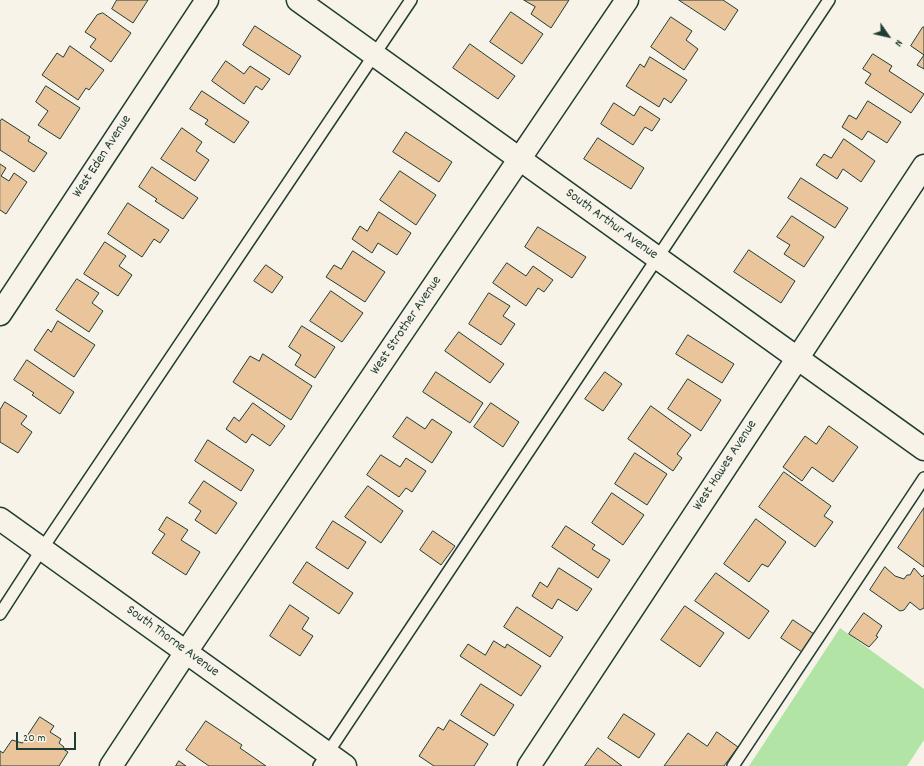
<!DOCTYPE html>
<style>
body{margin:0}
#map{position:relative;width:924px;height:766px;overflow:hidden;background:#f7f3e8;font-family:Dekko,sans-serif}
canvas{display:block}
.north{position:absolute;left:868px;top:16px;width:40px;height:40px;-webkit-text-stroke:3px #f7f3e8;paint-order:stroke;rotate:124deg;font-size:11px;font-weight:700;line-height:16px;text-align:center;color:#1f3d34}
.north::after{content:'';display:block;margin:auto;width:14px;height:18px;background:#1f3d34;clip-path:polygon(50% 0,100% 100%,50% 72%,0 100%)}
.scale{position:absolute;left:16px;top:732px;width:60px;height:18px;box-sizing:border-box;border:2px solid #1f3d34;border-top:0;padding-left:5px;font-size:12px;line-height:14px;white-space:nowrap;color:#1f3d34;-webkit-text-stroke:3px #f7f3e8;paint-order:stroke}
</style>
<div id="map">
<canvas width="924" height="766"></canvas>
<div class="north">N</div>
<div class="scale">20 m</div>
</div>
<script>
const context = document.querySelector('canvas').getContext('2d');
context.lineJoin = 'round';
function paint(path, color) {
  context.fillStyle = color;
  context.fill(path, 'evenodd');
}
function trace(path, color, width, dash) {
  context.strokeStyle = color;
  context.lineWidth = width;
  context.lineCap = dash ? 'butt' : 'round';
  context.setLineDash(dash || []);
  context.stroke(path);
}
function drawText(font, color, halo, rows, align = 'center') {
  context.font = font + ' Dekko,sans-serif';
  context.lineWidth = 3.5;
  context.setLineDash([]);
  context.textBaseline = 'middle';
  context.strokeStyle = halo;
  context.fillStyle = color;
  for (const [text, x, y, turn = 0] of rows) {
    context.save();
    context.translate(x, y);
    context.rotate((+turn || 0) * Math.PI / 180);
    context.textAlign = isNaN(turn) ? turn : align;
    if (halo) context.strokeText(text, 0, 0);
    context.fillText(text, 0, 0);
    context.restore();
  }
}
const green = new Path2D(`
 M 840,628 L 924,689 L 924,740 L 907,766 L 749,766 Z`);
const building = new Path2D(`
 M 117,0 L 148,0 L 133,23 L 112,9 Z
 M 524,0 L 569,0 L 551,28 L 531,14 L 535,7 Z
 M 679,0 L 723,0 L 738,10 L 725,30 Z
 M 511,12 L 543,34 L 522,64 L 490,42 Z
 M 103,13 L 131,33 L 111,62 L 90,47 L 96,39 L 85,32 L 97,15 Z
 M 671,17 L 692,31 L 686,40 L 698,49 L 684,70 L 651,47 Z
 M 255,26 L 301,56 L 289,75 L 243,45 Z
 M 923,27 L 924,27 L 924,69 L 917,65 L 924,55 L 911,46 Z
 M 470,44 L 515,76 L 498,99 L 453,68 Z
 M 70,46 L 104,70 L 89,90 L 86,88 L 78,100 L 42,75 L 57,53 L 63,57 Z
 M 873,54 L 892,66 L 889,71 L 924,94 L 911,113 L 865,83 L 871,74 L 863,69 Z
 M 650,57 L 687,80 L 671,103 L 664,98 L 659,107 L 626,86 L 640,64 L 644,67 Z
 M 226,61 L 244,74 L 250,66 L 270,79 L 262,90 L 256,86 L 244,104 L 212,81 Z
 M 46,86 L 80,108 L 60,139 L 38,125 L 48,111 L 36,102 Z
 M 202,91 L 249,122 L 234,143 L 205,124 L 208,120 L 190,109 Z
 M 868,101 L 901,122 L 887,143 L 868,131 L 862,140 L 842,127 L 849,115 L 856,119 Z
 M 614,103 L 634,116 L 640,106 L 660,119 L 652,131 L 645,127 L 633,145 L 601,124 Z
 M 2,119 L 30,137 L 28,141 L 47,153 L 34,172 L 0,150 L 0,122 Z
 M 182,128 L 202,142 L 196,151 L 209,160 L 195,181 L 161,159 Z
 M 406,132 L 452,162 L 439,182 L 393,152 Z
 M 598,138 L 644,168 L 631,189 L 584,159 Z
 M 844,139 L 875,161 L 861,182 L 843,169 L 837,179 L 816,165 L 824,154 L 831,158 Z
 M 0,164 L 6,168 L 1,176 L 9,181 L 14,173 L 27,182 L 6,214 L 0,210 Z
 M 152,167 L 198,198 L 183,219 L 155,201 L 157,199 L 139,187 Z
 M 400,171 L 436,195 L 416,225 L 380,200 Z
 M 801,178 L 848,208 L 835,228 L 788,198 Z
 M 128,203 L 169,230 L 160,243 L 154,239 L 142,257 L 108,234 Z
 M 379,212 L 411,233 L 397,255 L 378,243 L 372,253 L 352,239 L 360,226 L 367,231 Z
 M 792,216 L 824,237 L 804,267 L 784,254 L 790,245 L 777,237 Z
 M 538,227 L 586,257 L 572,278 L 525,247 Z
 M 105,242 L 126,256 L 119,266 L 132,275 L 118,296 L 84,274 Z
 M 749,250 L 795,281 L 781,303 L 734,272 Z
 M 353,251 L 385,272 L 365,302 L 326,277 L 334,265 L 341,269 Z
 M 507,263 L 526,276 L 533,266 L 553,280 L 544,292 L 538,288 L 526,306 L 493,283 Z
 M 266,265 L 283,277 L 272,293 L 254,281 Z
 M 77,279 L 99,293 L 92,303 L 103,311 L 89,332 L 56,310 Z
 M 331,291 L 363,313 L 342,342 L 310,321 Z
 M 489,293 L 510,306 L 503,316 L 515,324 L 501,345 L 469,324 Z
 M 58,321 L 95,345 L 74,377 L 34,350 L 48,329 L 51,332 Z
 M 302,326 L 335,347 L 315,378 L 295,365 L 301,355 L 289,347 Z
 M 459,332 L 504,364 L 490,383 L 445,351 Z
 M 688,335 L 734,364 L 722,383 L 676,354 Z
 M 263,354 L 312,386 L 291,420 L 233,382 L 250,356 L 259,361 Z
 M 27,360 L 74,392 L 60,414 L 32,395 L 34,393 L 14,380 Z
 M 436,372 L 483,403 L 470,423 L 423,392 Z
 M 605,372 L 622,384 L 603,411 L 585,399 Z
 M 688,379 L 721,400 L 701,431 L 668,409 Z
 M 5,402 L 27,416 L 21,424 L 32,432 L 18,453 L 0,442 L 0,410 Z
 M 253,403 L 285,426 L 270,446 L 252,434 L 246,443 L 226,429 L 234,417 L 239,421 Z
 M 491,403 L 519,422 L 503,447 L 474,427 Z
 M 651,406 L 691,435 L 677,454 L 682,458 L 673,471 L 628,439 Z
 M 407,417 L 425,429 L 432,419 L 452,432 L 432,463 L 393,437 Z
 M 829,426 L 858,447 L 833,482 L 812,467 L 802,481 L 783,467 L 805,436 L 816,444 Z
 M 208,440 L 254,470 L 241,491 L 195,461 Z
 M 635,453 L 667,474 L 647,505 L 615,484 Z
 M 381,455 L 400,467 L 406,458 L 426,471 L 412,492 L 406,488 L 399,497 L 367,475 Z
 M 784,472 L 831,506 L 824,516 L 833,522 L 815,547 L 759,507 Z
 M 204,481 L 237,503 L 216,534 L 195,520 L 201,511 L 189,503 Z
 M 368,486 L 403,511 L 381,543 L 345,517 Z
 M 612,493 L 644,515 L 623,545 L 592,523 Z
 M 924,508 L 924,567 L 898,548 Z
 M 167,517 L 188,530 L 181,540 L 200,552 L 186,575 L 152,553 L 165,534 L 159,530 Z
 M 756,519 L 786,542 L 768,567 L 762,564 L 749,582 L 724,564 Z
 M 333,521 L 366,542 L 348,569 L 316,548 Z
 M 566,526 L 595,545 L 592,549 L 610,560 L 598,578 L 552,547 Z
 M 433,531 L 455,546 L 441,565 L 420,550 Z
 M 307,562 L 353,593 L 339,614 L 293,583 Z
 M 885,567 L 895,576 L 904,579 L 907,575 L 910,575 L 914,568 L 922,577 L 924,575 L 924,608 L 920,610 L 910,602 L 904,610 L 900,611 L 870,590 Z
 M 559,568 L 592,589 L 577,611 L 558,599 L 552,609 L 532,596 L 540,582 L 547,587 Z
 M 716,573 L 769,611 L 749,639 L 695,601 Z
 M 290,605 L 309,618 L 302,629 L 313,636 L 300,656 L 270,636 Z
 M 685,606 L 724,633 L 700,667 L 661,640 Z
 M 517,607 L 563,637 L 550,657 L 504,627 Z
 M 864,613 L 882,626 L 876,636 L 878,637 L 869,647 L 849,634 Z
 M 793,620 L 814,634 L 802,652 L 781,638 Z
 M 494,641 L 505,648 L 507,644 L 541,666 L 521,696 L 460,656 L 468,644 L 485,655 Z
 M 481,684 L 514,705 L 494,736 L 461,715 Z
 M 624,714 L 655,734 L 639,758 L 608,738 Z
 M 40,717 L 54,726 L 50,732 L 61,739 L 59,743 L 64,747 L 63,749 L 68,752 L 59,766 L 0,766 L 0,751 L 3,753 L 12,740 L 22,743 Z
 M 450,720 L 488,744 L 474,766 L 434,766 L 419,756 L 438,727 L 443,730 Z
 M 206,721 L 242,745 L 240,748 L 266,766 L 209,766 L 186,750 Z
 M 717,732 L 738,747 L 724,766 L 664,766 L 688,733 L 707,746 Z
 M 598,748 L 622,766 L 585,766 Z
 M 179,761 L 186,766 L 176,766 Z`);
const lane = new Path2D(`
 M 0,614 L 42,549 L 411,0
 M 319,766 L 829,0
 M 733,766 L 924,478`);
const street = new Path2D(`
 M 298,0 L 924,449
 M 0,314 L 207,0
 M 111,766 L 186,652 L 627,0
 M 529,766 L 924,166`);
const secondary = new Path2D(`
 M 0,519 L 345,766`);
const streetNames = [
 ["West Eden Avenue",103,157,-57],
 ["South Arthur Avenue",611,225,36],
 ["West Strother Avenue",407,326,-56],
 ["West Hawes Avenue",726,466,-57],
 ["South Thorne Avenue",172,642,36]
];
paint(green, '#b1e4a5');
paint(building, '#eac59b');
trace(building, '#1f3d34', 1);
trace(lane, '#1f3d34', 14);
trace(street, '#1f3d34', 25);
trace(secondary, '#1f3d34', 25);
trace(lane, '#f7f3e8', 11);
trace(street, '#f7f3e8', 22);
trace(secondary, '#f7f3e8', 22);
drawText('14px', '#1f3d34', '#f7f3e8', streetNames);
</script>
